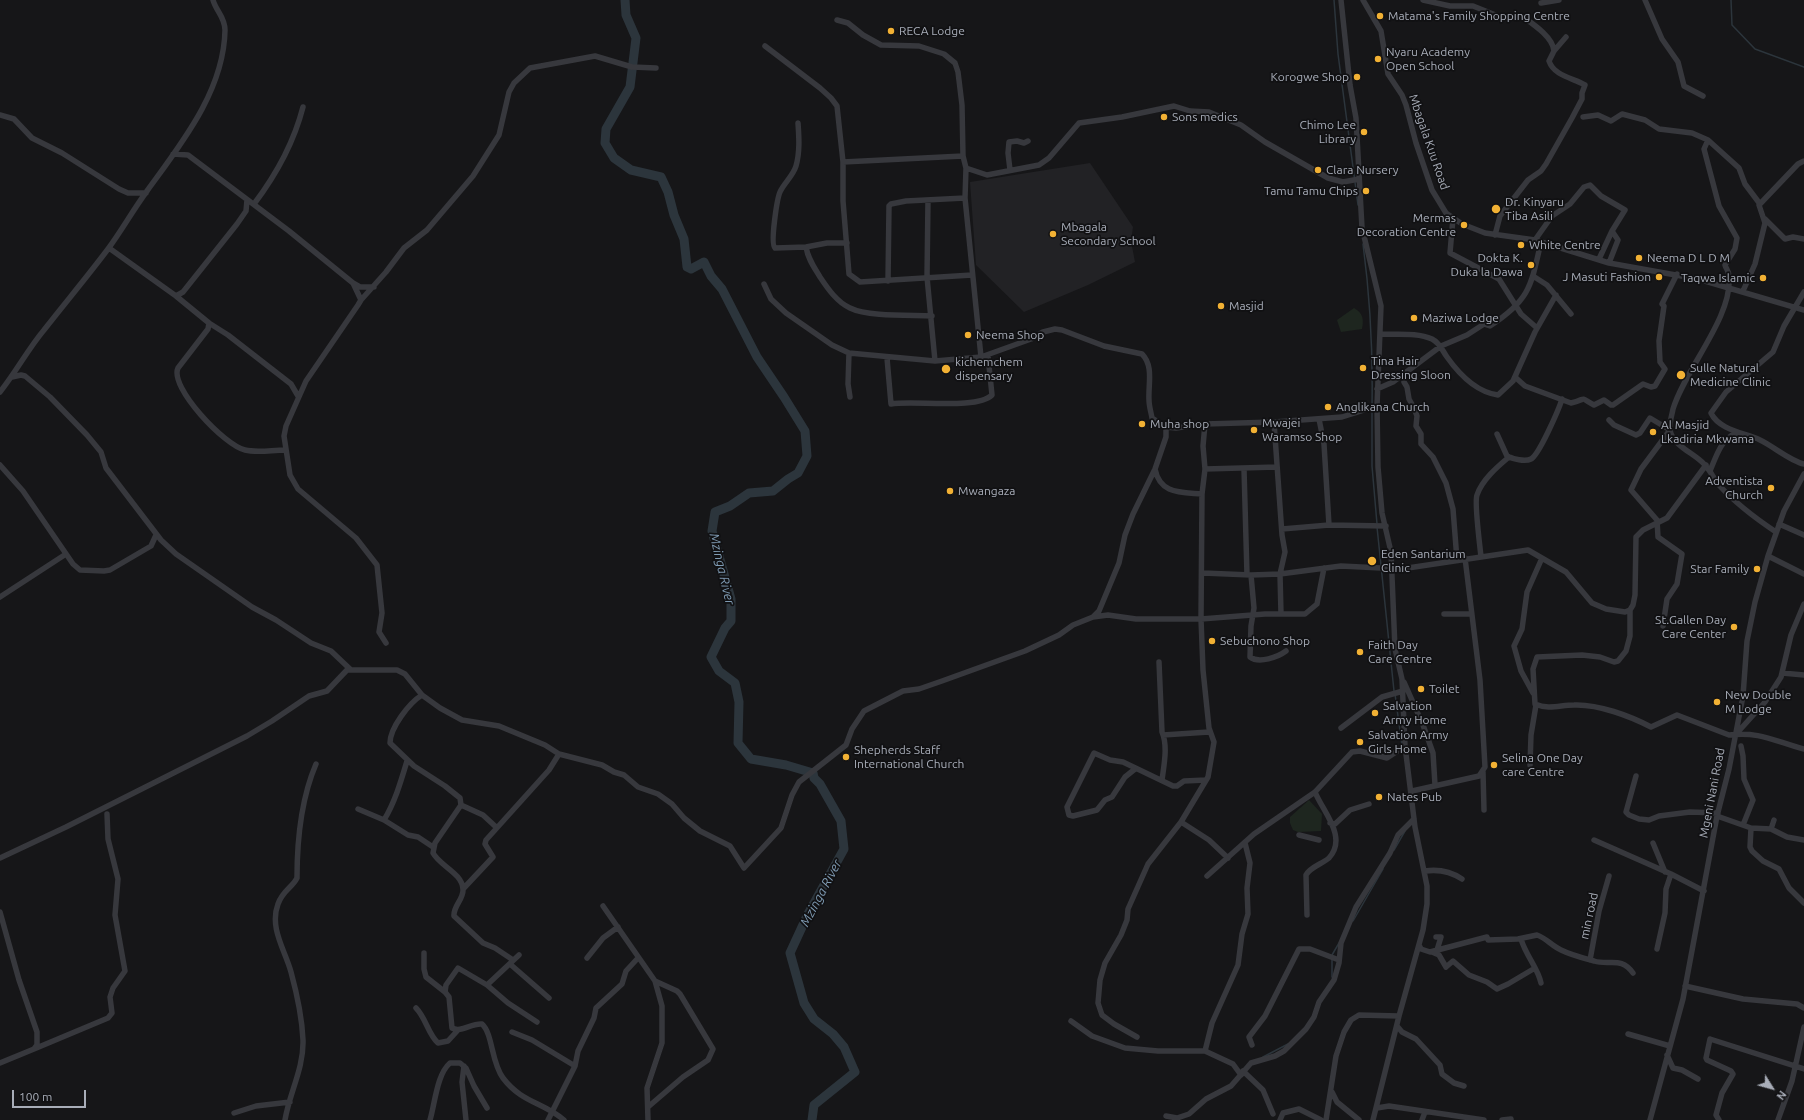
<!DOCTYPE html>
<style>
body{margin:0}
#map{position:relative;width:1804px;height:1120px;overflow:hidden;background:#161618;font-family:Ubuntu,sans-serif}
canvas{display:block}
.north{position:absolute;left:1752px;top:1068px;width:40px;height:40px;-webkit-text-stroke:3px #111113;paint-order:stroke;rotate:127deg;font-size:11px;font-weight:700;line-height:16px;text-align:center;color:#a8adb8}
.north::after{content:'';display:block;margin:auto;width:14px;height:18px;background:#a8adb8;clip-path:polygon(50% 0,100% 100%,50% 72%,0 100%)}
.scale{position:absolute;left:12px;top:1090px;width:74px;height:18px;box-sizing:border-box;border:2px solid #a8adb8;border-top:0;padding-left:5px;font-size:12px;line-height:14px;white-space:nowrap;color:#a8adb8;-webkit-text-stroke:3px #111113;paint-order:stroke}
</style>
<div id="map">
<canvas width="1804" height="1120"></canvas>
<div class="north">N</div>
<div class="scale">100 m</div>
</div>
<script>
const context = document.querySelector('canvas').getContext('2d');
context.lineJoin = 'round';
function paint(path, color) {
  context.fillStyle = color;
  context.fill(path, 'evenodd');
}
function trace(path, color, width, dash) {
  context.strokeStyle = color;
  context.lineWidth = width;
  context.lineCap = dash ? 'butt' : 'round';
  context.setLineDash(dash || []);
  context.stroke(path);
}
function drawText(font, color, halo, rows, align = 'center') {
  context.font = font + ' Ubuntu,sans-serif';
  context.lineWidth = 3.5;
  context.setLineDash([]);
  context.textBaseline = 'middle';
  context.strokeStyle = halo;
  context.fillStyle = color;
  for (const [text, x, y, turn = 0] of rows) {
    context.save();
    context.translate(x, y);
    context.rotate((+turn || 0) * Math.PI / 180);
    context.textAlign = isNaN(turn) ? turn : align;
    if (halo) context.strokeText(text, 0, 0);
    context.fillText(text, 0, 0);
    context.restore();
  }
}
const built = new Path2D(`
 M 1090,163 L 1133,227 L 1131,241 L 1135,262 L 1088,285 L 1024,312 L 976,265 L 970,182 Z`);
const green = new Path2D(`
 M 1354,308 C 1363,313 1364,319 1362,329 L 1341,332 L 1337,320 Z
 M 1309,800 L 1322,814 L 1321,831 L 1298,832 L 1293,830 L 1290,823 L 1290,817 Z`);
const stream = new Path2D(`
 M 1334,0 L 1338,54 L 1358,205
 M 1731,0 L 1732,25 L 1755,49 L 1804,67
 M 1363,244 C 1370,297 1373,352 1372,406
 M 1372,410 L 1372,466 L 1377,524
 M 1377,527 L 1394,691
 M 1395,694 L 1402,746
 M 1394,850 L 1405,831
 M 1353,921 L 1383,869
 M 1332,955 L 1339,943
 M 1332,959 L 1332,977
 M 1263,1057 L 1288,1044`);
const river = new Path2D(`
 M 625,0 L 626,15 L 636,38 L 630,87 L 606,129 L 605,143 L 614,158 L 631,170 L 661,177 L 668,192 L 674,215 L 684,239 L 687,267 L 691,269 L 704,262 L 711,276 L 722,289 L 757,357 L 784,397 L 805,431 L 807,456 L 798,473 L 788,479 L 773,491 L 749,493 L 730,506 L 715,512 L 712,531 L 731,599 L 731,621 L 725,628 L 711,657 L 719,671 L 735,683 L 739,702 L 738,743 L 751,759 L 786,765 L 813,773 L 814,778 L 820,784 L 841,821 L 844,849 L 808,914 L 790,953 L 804,1003 L 814,1019 L 833,1034 L 844,1047 L 855,1072 L 814,1105 L 812,1120`);
const minor = new Path2D(`
 M 1341,0 L 1350,85 L 1356,118 L 1362,228 L 1381,306 L 1377,406 L 1378,467 L 1382,513 L 1391,552 L 1395,649 L 1402,679 L 1405,746 L 1415,827 L 1427,886 L 1427,904 L 1423,930 L 1399,1016 L 1373,1120
 M 1363,0 L 1381,31 L 1388,74 L 1402,95 L 1406,105 L 1416,143 L 1432,190 L 1446,213 L 1462,224 L 1485,233 L 1535,240 L 1609,263 L 1698,279 L 1804,310
 M 1423,0 L 1450,6 L 1473,6 L 1503,18 L 1523,17 C 1533,24 1553,37 1554,51
 M 1645,0 L 1662,39 L 1678,62 L 1684,86 L 1703,96
 M 1541,3 L 1559,0
 M 837,20 L 848,23 L 863,35 L 881,45 L 919,46 L 944,54 L 955,63 L 958,72 L 962,105 L 963,156 L 966,168 L 965,198 L 981,357
 M 765,46 L 820,88 L 831,98 L 837,106 L 843,162 L 843,201 L 849,274 L 860,282 L 972,275
 M 0,115 L 14,119 L 32,138 L 62,153 L 119,189 L 128,193 L 146,193
 M 1583,117 L 1598,115 L 1611,121 L 1622,114 L 1645,120 L 1659,129 L 1692,133 L 1708,140 L 1739,168 L 1745,184 L 1760,204
 M 798,123 C 799,137 800,152 796,166 C 793,176 784,183 780,192 C 777,199 770,244 775,248 L 806,247 L 827,243 L 847,243
 M 1708,140 L 1704,149 L 1719,206 L 1737,238 L 1735,249 L 1725,265 C 1726,269 1729,271 1729,276 C 1733,317 1685,369 1673,409 C 1672,415 1669,423 1670,430 C 1673,446 1694,453 1704,464 C 1710,470 1713,477 1718,484 C 1735,503 1755,518 1776,532
 M 173,154 L 188,155 L 289,231 L 353,283 L 361,300 L 358,305 L 306,381 L 286,426 L 284,436 L 290,475 L 298,489 L 356,538 L 377,565 L 382,613 L 379,632 L 386,643
 M 843,162 L 963,156
 M 966,168 L 987,175 L 1039,165 L 1049,158 L 1079,123 L 1122,117 L 1174,106 L 1190,111 L 1209,112 L 1241,125 L 1265,142 L 1328,178 L 1343,182 L 1359,179
 M 1010,170 L 1008,153 L 1009,142 L 1017,141 L 1024,143 L 1028,141
 M 928,200 L 927,277 L 935,361
 M 254,204 C 276,175 294,142 303,107
 M 1453,218 L 1450,253 L 1499,279 L 1521,314 L 1537,328
 M 1765,219 L 1785,239 L 1793,237 L 1804,239
 M 1495,235 L 1500,216 L 1528,180 L 1541,171 L 1546,164 L 1572,118 L 1582,99 L 1582,93 L 1585,85 C 1573,78 1554,76 1549,61 L 1554,51 L 1566,37
 M 1535,240 L 1552,216 L 1570,204 L 1584,187 L 1590,185 L 1601,196 L 1625,210 L 1612,231 L 1618,240 L 1609,263
 M 806,247 C 808,259 814,267 820,277 C 828,289 837,302 850,308 C 868,317 910,315 932,316
 M 109,248 L 176,296 L 209,323 L 208,329 L 178,368 C 169,387 225,446 245,450 C 257,453 272,450 285,450
 M 1599,259 L 1612,231
 M 1533,276 L 1547,285 L 1571,314
 M 888,281 L 889,206 L 891,204 L 906,201 L 965,198
 M 353,283 L 360,287 L 374,287
 M 764,284 L 771,299 L 786,313 L 832,345 L 849,353 L 935,361 L 981,357 L 1031,339 L 1043,332 L 1055,329 L 1062,330 L 1104,346 L 1142,354 C 1154,366 1148,385 1149,400 C 1149,406 1151,412 1152,418 L 1166,427 L 1176,428 L 1205,424 L 1274,422 L 1342,417 L 1377,406
 M 1743,291 L 1755,264 L 1765,223 L 1759,205 L 1798,164 L 1804,161
 M 1804,292 L 1784,326 L 1773,352 L 1726,392 L 1711,413 C 1719,430 1745,433 1760,440 C 1773,446 1790,461 1804,464
 M 176,296 L 183,292 L 237,224 L 246,211 L 247,200
 M 361,300 L 386,272 L 404,248 L 427,230 L 473,176 L 499,135 L 509,92 L 514,83 L 530,68 L 595,56 L 632,67 L 656,68
 M 209,323 L 228,335 L 291,384 L 298,396
 M 1380,334 C 1396,335 1417,332 1432,339 C 1440,343 1442,350 1447,357 C 1459,374 1476,392 1498,395 L 1513,381 L 1535,332 L 1556,295
 M 849,353 L 848,384 L 850,397
 M 887,358 L 891,404 C 913,400 977,410 992,395 L 988,356
 M 12,377 L 21,375 L 25,376 L 50,397 L 87,435 L 101,452 L 106,468 L 161,540 L 176,554 L 252,607 L 276,620 L 311,643 L 331,651 L 350,669
 M 1515,377 L 1525,386 L 1571,403 C 1588,399 1578,396 1594,405 L 1604,400 L 1611,405 L 1613,405 L 1643,384 L 1651,387 L 1655,386 L 1665,369 L 1660,362 L 1659,341 L 1664,306 L 1662,304 L 1677,274
 M 1404,382 L 1407,387 L 1409,399 L 1414,408 L 1417,416 L 1416,426 L 1421,434 L 1421,444 L 1433,457 L 1446,483 L 1453,509 L 1457,560
 M 1377,389 L 1393,382 L 1441,346 L 1467,335 L 1484,324 L 1490,326 C 1530,300 1531,286 1541,242
 M 0,392 C 16,372 28,349 44,330 C 65,303 87,277 108,249 C 122,230 133,210 147,191 C 181,144 224,91 225,30 C 225,17 216,11 213,0
 M 1319,419 L 1324,444 L 1329,525
 M 1609,420 L 1614,425 L 1636,435 L 1640,433 L 1650,418 L 1670,430 L 1641,469 L 1631,490 L 1657,520 L 1658,537 L 1682,554 L 1677,584 L 1667,599 L 1663,626
 M 1274,422 L 1282,535 L 1285,552 L 1280,574 L 1281,614
 M 1205,424 L 1203,446 L 1205,469 L 1202,494 L 1201,619 L 1203,670 L 1209,728 L 1214,742 L 1208,777 L 1181,822 L 1209,840 L 1228,858
 M 1497,434 L 1507,456 C 1513,459 1525,462 1531,459 C 1539,455 1559,409 1562,399
 M 0,465 L 23,491 L 73,564 L 80,570 L 104,571 L 110,570 L 151,546 L 156,535
 M 1155,469 C 1160,494 1180,492 1202,494
 M 1205,469 L 1277,467
 M 1244,469 L 1247,575
 M 1710,471 C 1716,457 1721,438 1737,433
 M 1779,524 L 1804,535
 M 1282,529 L 1329,525 L 1386,526
 M 1768,556 L 1804,574
 M 1481,557 C 1480,546 1474,502 1477,495 C 1482,480 1497,467 1509,457
 M 1203,573 L 1251,575 L 1280,574 L 1341,566 L 1401,569 L 1528,550 L 1566,572 L 1592,603 L 1606,609 L 1625,612 L 1630,610 L 1633,605 L 1635,595 L 1636,537 L 1643,530 L 1667,518 L 1706,465
 M 1251,575 L 1254,608 L 1251,626 L 1250,657 C 1259,664 1278,657 1286,651
 M 0,597 L 66,554
 M 1630,610 L 1630,636 L 1626,651 L 1618,661 L 1614,662 L 1600,657 L 1582,655 L 1537,657 L 1533,669 L 1535,704 C 1549,710 1560,705 1574,705 C 1598,704 1630,716 1651,727 L 1677,715 L 1729,735 C 1760,731 1776,742 1804,749
 M 1444,614 L 1471,614
 M 1093,617 L 1108,615 L 1136,619 L 1201,619 L 1265,614 L 1305,614 L 1317,604 L 1324,568
 M 1159,662 L 1162,732 C 1168,746 1164,765 1162,780
 M 1782,673 L 1804,675
 M 1404,682 L 1423,725 L 1433,753 L 1435,785
 M 1533,693 L 1521,671 L 1514,646 L 1522,629 L 1527,592 L 1542,558
 M 422,695 C 409,703 390,728 390,743 L 414,766 L 445,786 L 460,798 L 461,805 L 435,843 L 433,853 C 440,866 462,873 463,889 C 464,899 453,906 454,916 L 483,943 L 495,948 L 513,960
 M 1341,728 L 1382,697 L 1403,691
 M 1737,733 L 1765,702 L 1781,677 L 1791,635 L 1804,604
 M 1163,735 L 1209,732
 M 1741,746 L 1743,756 L 1744,779 L 1753,800 L 1743,825
 M 1530,765 L 1531,735 L 1536,705
 M 1135,769 L 1125,777 L 1112,797 L 1105,800 L 1097,810 L 1073,816 L 1069,815 L 1067,807 L 1094,753 L 1110,760 L 1123,762 L 1173,786 L 1177,786 L 1184,781 L 1206,780
 M 1483,772 L 1484,810
 M 1636,776 L 1626,812 L 1629,815 L 1639,819 L 1649,820 L 1659,816 L 1690,812 L 1718,813
 M 1412,791 L 1479,776 L 1485,767 L 1480,680 L 1465,558
 M 461,805 L 483,815 L 496,827
 M 358,809 L 384,820 L 408,835 L 418,837 L 433,847
 M 1717,816 L 1751,828 L 1771,829 L 1787,837 L 1804,840
 M 384,820 C 395,802 401,781 407,761
 M 1330,823 L 1335,824 L 1350,810 L 1369,804
 M 1751,828 L 1750,847 L 1752,851 L 1763,861 L 1779,869 L 1789,888 L 1804,903
 M 1771,829 L 1774,820
 M 1299,835 L 1319,840
 M 1594,840 L 1671,874 L 1704,891
 M 1653,843 L 1665,872
 M 0,858 L 66,827 L 247,736 L 272,721 L 309,696 L 327,691 L 347,670 L 397,670 L 405,674 L 422,695 L 440,708 L 462,720 L 499,726 L 545,745 L 559,754 L 602,765 L 614,772 L 624,775 L 638,787 L 658,794 L 672,804 L 684,818 L 700,831 L 730,846 L 744,868 L 781,828 L 792,795 L 799,782 L 846,745 L 852,729 L 864,711 L 903,691 L 919,689 L 942,681 L 1025,651 L 1059,635 L 1073,625 L 1093,617 L 1099,611 L 1119,563 L 1125,535 L 1133,514 L 1155,469 L 1166,437 L 1166,427
 M 1425,871 C 1439,869 1450,871 1462,879
 M 1207,876 L 1254,834 L 1315,792 L 1352,752 L 1360,751 L 1387,758 L 1405,746
 M 463,889 L 493,857 L 485,844 L 486,840 L 549,770 L 559,754
 M 603,906 L 655,981 L 662,1006 L 662,1043 L 647,1088 L 648,1120
 M 0,912 L 19,980 L 37,1032 L 37,1045 L 34,1049 L 0,1063
 M 1307,915 L 1306,875 C 1310,867 1322,864 1329,858 C 1348,837 1323,812 1315,792
 M 1436,937 L 1441,937 L 1437,950
 M 1521,939 C 1526,956 1538,968 1541,983
 M 1419,945 L 1421,949 L 1430,952 L 1487,937 L 1488,940 L 1518,939 L 1537,935 C 1546,938 1552,946 1561,950 C 1571,955 1583,958 1594,961 C 1610,966 1621,956 1633,973
 M 1657,949 L 1665,913 L 1666,889 L 1671,874
 M 1432,952 L 1439,955 L 1446,967 L 1453,961 L 1469,975 L 1487,982 L 1497,989 L 1508,984 L 1535,968
 M 424,953 L 424,969 L 426,977 L 445,992 L 449,997 L 452,1028 C 461,1033 471,1023 482,1024 C 493,1034 491,1062 503,1078 C 522,1103 543,1102 564,1120
 M 587,958 L 603,938 L 618,927
 M 1590,960 L 1599,911 L 1609,876
 M 510,964 L 549,998
 M 487,985 L 508,1003 L 537,1022
 M 1685,986 L 1743,999 L 1797,1004 L 1804,1008
 M 445,992 L 446,985 L 458,968 L 487,985 L 519,955
 M 416,1008 C 426,1018 428,1034 438,1043 L 448,1041 L 458,1030
 M 1071,1021 L 1092,1036 L 1125,1048 L 1158,1051 L 1205,1051 L 1233,1064 L 1241,1075
 M 1397,1026 L 1402,1032 L 1416,1039 L 1440,1065 L 1442,1074 L 1454,1083 L 1464,1086
 M 512,1032 L 532,1040 L 575,1066
 M 1628,1034 L 1670,1046
 M 1137,1037 L 1114,1024 L 1102,1015 L 1098,1003 L 1100,980 L 1105,963 L 1121,935 L 1127,920 L 1128,909 L 1148,864 L 1181,822
 M 1252,1045 L 1249,1037 L 1265,1016 L 1299,949 L 1310,949 L 1339,960
 M 34,1049 L 108,1018 L 112,1013 L 110,997 L 113,988 L 125,971 L 115,915 L 118,879 L 108,839 L 107,814
 M 1205,1051 L 1212,1023 L 1238,965 L 1242,934 L 1248,914 L 1247,888 L 1250,863 L 1245,843
 M 1667,1055 L 1673,1068 L 1682,1070 L 1698,1079
 M 464,1066 L 462,1082 L 466,1120
 M 1243,1071 L 1263,1090 L 1273,1114
 M 1332,1092 L 1337,1102 L 1359,1120
 M 648,1107 L 683,1077 L 708,1060 L 713,1049 L 680,994 L 677,991 L 655,981
 M 1377,1108 L 1389,1106 L 1484,1120
 M 234,1113 L 256,1106 L 290,1102
 M 1166,1116 L 1177,1118 L 1189,1114 L 1206,1099 L 1231,1086 L 1251,1063 L 1275,1056 L 1284,1051 L 1306,1029 L 1314,1017 L 1319,1002 L 1334,980 L 1339,963 L 1341,943 L 1356,907 L 1390,853 L 1398,835 L 1414,819
 M 285,1120 C 289,1094 304,1068 303,1040 C 302,1017 297,994 291,972 C 285,950 269,928 278,904 C 283,890 292,888 297,878 C 297,839 301,799 316,764
 M 430,1120 C 435,1103 437,1074 450,1063 L 460,1063 L 466,1068 L 474,1086 L 487,1108
 M 548,1120 L 575,1066 L 578,1051 L 594,1018 L 596,1008 L 622,984 L 626,971 L 638,958
 M 1280,1120 L 1283,1113 L 1299,1109 L 1321,1120
 M 1326,1120 L 1336,1056 L 1344,1032 L 1351,1020 L 1359,1015 L 1399,1016
 M 1422,1120 L 1425,1112
 M 1502,1120 L 1511,1119
 M 1650,1120 L 1683,999 L 1717,816 L 1729,769 L 1743,696 L 1747,641 L 1755,602 L 1768,556 L 1784,511 L 1804,474
 M 1719,1120 L 1716,1115 L 1722,1093 L 1733,1074 L 1731,1071 L 1707,1060 L 1706,1058 L 1710,1039 L 1804,1069
 M 1778,1120 L 1792,1081 L 1804,1027`);
const markers = [
 [1380,16,4,"#f2b134"],
 [891,31,4,"#f2b134"],
 [1378,59,4,"#f2b134"],
 [1357,77,4,"#f2b134"],
 [1164,117,4,"#f2b134"],
 [1364,132,4,"#f2b134"],
 [1318,170,4,"#f2b134"],
 [1366,191,4,"#f2b134"],
 [1496,209,5,"#f2b134"],
 [1464,225,4,"#f2b134"],
 [1053,234,4,"#f2b134"],
 [1521,245,4,"#f2b134"],
 [1639,258,4,"#f2b134"],
 [1531,265,4,"#f2b134"],
 [1659,277,4,"#f2b134"],
 [1763,278,4,"#f2b134"],
 [1221,306,4,"#f2b134"],
 [1414,318,4,"#f2b134"],
 [968,335,4,"#f2b134"],
 [1363,368,4,"#f2b134"],
 [946,369,5,"#f2b134"],
 [1681,375,5,"#f2b134"],
 [1328,407,4,"#f2b134"],
 [1142,424,4,"#f2b134"],
 [1254,430,4,"#f2b134"],
 [1653,432,4,"#f2b134"],
 [1771,488,4,"#f2b134"],
 [950,491,4,"#f2b134"],
 [1372,561,5,"#f2b134"],
 [1757,569,4,"#f2b134"],
 [1734,627,4,"#f2b134"],
 [1212,641,4,"#f2b134"],
 [1360,652,4,"#f2b134"],
 [1421,689,4,"#f2b134"],
 [1717,702,4,"#f2b134"],
 [1375,713,4,"#f2b134"],
 [1360,742,4,"#f2b134"],
 [846,757,4,"#f2b134"],
 [1494,765,4,"#f2b134"],
 [1379,797,4,"#f2b134"]
];
const poiNames = [
 ["Matama's Family Shopping Centre",1388,16],
 ["RECA Lodge",899,31],
 ["Nyaru Academy",1386,52],
 ["Open School",1386,66],
 ["Korogwe Shop",1349,77,"right"],
 ["Sons medics",1172,117],
 ["Chimo Lee",1356,125,"right"],
 ["Library",1356,139,"right"],
 ["Clara Nursery",1326,170],
 ["Tamu Tamu Chips",1358,191,"right"],
 ["Dr. Kinyaru",1505,202],
 ["Tiba Asili",1505,216],
 ["Mermas",1456,218,"right"],
 ["Decoration Centre",1456,232,"right"],
 ["Mbagala",1061,227],
 ["Secondary School",1061,241],
 ["White Centre",1529,245],
 ["Dokta K.",1523,258,"right"],
 ["Duka la Dawa",1523,272,"right"],
 ["Neema D L D M",1647,258],
 ["J Masuti Fashion",1651,277,"right"],
 ["Taqwa Islamic",1755,278,"right"],
 ["Masjid",1229,306],
 ["Maziwa Lodge",1422,318],
 ["Neema Shop",976,335],
 ["Tina Hair",1371,361],
 ["Dressing Sloon",1371,375],
 ["kichemchem",955,362],
 ["dispensary",955,376],
 ["Sulle Natural",1690,368],
 ["Medicine Clinic",1690,382],
 ["Anglikana Church",1336,407],
 ["Mwajei",1262,423],
 ["Waramso Shop",1262,437],
 ["Muha shop",1150,424],
 ["Al Masjid",1661,425],
 ["Lkadiria Mkwama",1661,439],
 ["Adventista",1763,481,"right"],
 ["Church",1763,495,"right"],
 ["Mwangaza",958,491],
 ["Eden Santarium",1381,554],
 ["Clinic",1381,568],
 ["Star Family",1749,569,"right"],
 ["St.Gallen Day",1726,620,"right"],
 ["Care Center",1726,634,"right"],
 ["Sebuchono Shop",1220,641],
 ["Faith Day",1368,645],
 ["Care Centre",1368,659],
 ["Toilet",1429,689],
 ["New Double",1725,695],
 ["M Lodge",1725,709],
 ["Salvation",1383,706],
 ["Army Home",1383,720],
 ["Salvation Army",1368,735],
 ["Girls Home",1368,749],
 ["Shepherds Staff",854,750],
 ["International Church",854,764],
 ["Selina One Day",1502,758],
 ["care Centre",1502,772],
 ["Nates Pub",1387,797]
];
const streetNames = [
 ["Mbagala Kuu Road",1429,142,71],
 ["Mgeni Nani Road",1712,793,-79],
 ["min road",1589,916,-78]
];
const waterNames = [
 ["Mzinga River",722,569,77],
 ["Mzinga River",821,893,-62]
];
paint(built, '#222225');
paint(green, '#1e261f');
trace(stream, '#2c353c', 1.5);
trace(river, '#2c353c', 9);
trace(minor, '#37383d', 5.5);
for (const [x, y, r, color] of markers) {
  const dot = new Path2D();
  dot.arc(x, y, r, 0, 2 * Math.PI);
  context.fillStyle = color;
  context.fill(dot);
  trace(dot, '#111113', 1.5);
}
drawText('12px', '#a8adb8', '#111113', poiNames, 'left');
drawText('12px', '#a8adb8', '#111113', streetNames);
drawText('italic 13px', '#7f9bb3', '#111113', waterNames);
</script>
